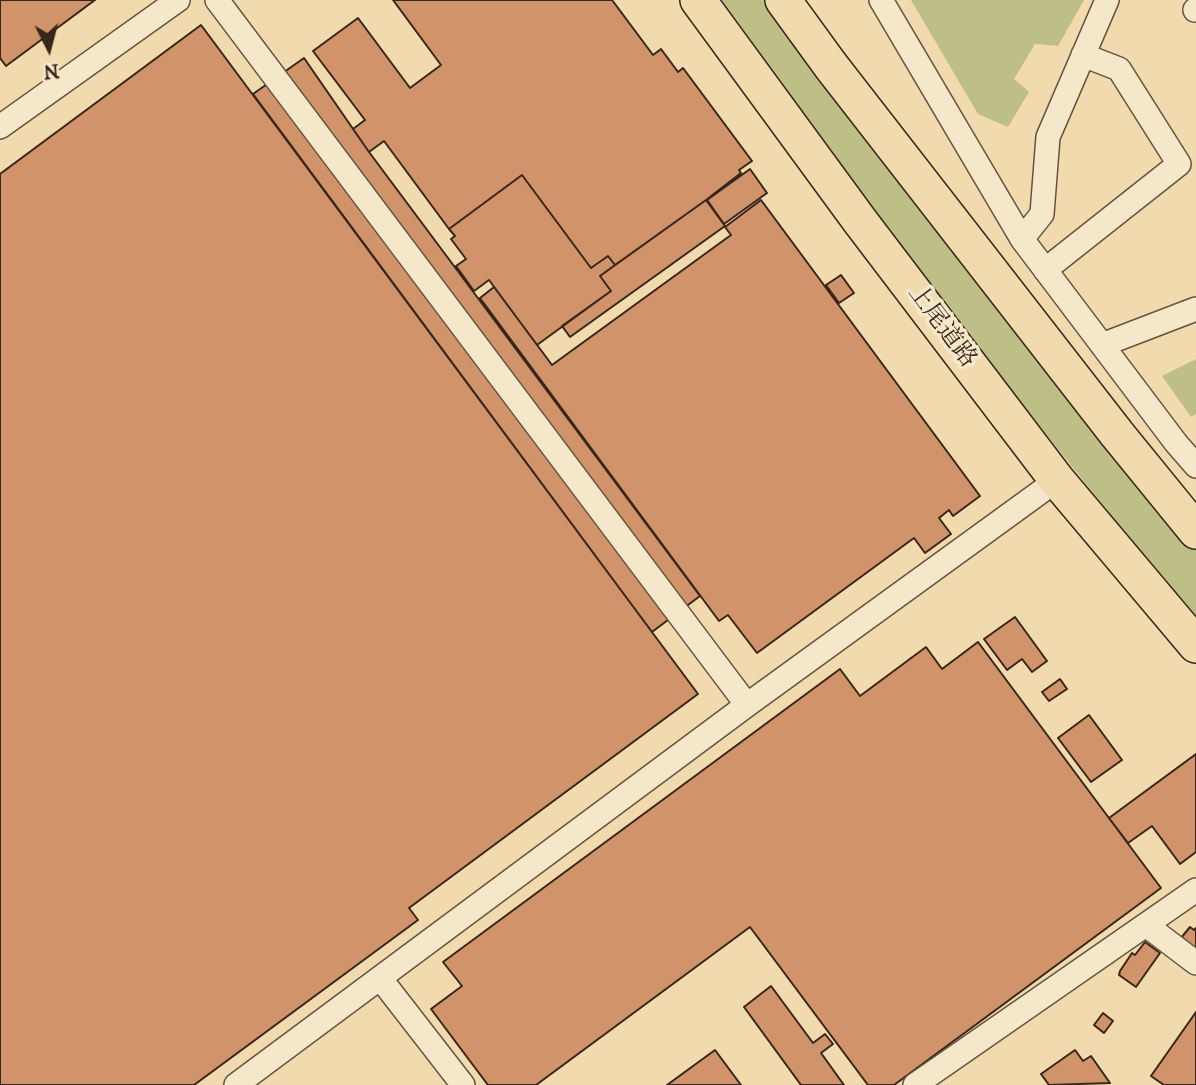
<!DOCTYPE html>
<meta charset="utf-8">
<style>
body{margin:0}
#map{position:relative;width:1196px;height:1085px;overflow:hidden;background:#f0daae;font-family:"IM FELL DW Pica",serif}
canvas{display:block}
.north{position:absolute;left:14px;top:14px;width:70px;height:70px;-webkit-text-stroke:5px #f5e7ca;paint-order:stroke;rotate:174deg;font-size:19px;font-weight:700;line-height:28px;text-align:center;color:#38261a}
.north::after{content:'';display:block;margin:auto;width:24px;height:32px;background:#38261a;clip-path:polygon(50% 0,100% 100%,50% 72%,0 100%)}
</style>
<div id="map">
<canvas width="1196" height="1085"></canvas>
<div class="north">N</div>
</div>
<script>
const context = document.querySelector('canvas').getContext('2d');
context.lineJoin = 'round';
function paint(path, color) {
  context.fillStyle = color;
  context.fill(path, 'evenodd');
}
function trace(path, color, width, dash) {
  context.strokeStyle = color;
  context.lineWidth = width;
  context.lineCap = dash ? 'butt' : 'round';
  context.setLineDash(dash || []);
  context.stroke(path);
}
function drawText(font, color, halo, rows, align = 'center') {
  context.font = font + ' "IM FELL DW Pica","Noto Serif JP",serif';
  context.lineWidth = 7;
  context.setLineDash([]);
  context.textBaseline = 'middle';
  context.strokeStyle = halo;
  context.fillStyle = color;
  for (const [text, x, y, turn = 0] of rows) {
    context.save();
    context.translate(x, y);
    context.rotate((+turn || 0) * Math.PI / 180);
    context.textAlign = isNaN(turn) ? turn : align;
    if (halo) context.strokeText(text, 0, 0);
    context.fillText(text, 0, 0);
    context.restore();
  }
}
const green = new Path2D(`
 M 717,0 L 766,0 L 1145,491 L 1196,549 L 1196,618 C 1028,418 872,210 717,0 Z
 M 911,0 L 1084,0 L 1058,46 L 1035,44 L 1014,79 L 1029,92 L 1008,127 L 978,114 Z
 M 1196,359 L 1196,414 L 1191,417 L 1162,376 Z`);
const building = new Path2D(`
 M 0,0 L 95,0 L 6,66 L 0,58 Z
 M 393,0 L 612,0 L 653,55 L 661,49 L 678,72 L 683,68 L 752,161 L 739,170 L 741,173 L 706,200 L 615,265 L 608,256 L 591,268 L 522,175 L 449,229 L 384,141 L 369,152 L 353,129 L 365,120 L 313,51 L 358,18 L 410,88 L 441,65 Z
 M 201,25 L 698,694 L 409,908 L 418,920 L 194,1085 L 0,1085 L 0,174 Z
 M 304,58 L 369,152 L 700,596 L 652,632 L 253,94 Z
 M 750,169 L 767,193 L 724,224 L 707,200 Z
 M 522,175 L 591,268 L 608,256 L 615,265 L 600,276 L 611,291 L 537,345 L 489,280 L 474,291 L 456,266 L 466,259 L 451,239 L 455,236 L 449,229 Z
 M 706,200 L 725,226 L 570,337 L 562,326 L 611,291 L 600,276 Z
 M 761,200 L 980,496 L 953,516 L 949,510 L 939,518 L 951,534 L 925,553 L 914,538 L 757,653 L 728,615 L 719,621 L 480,298 L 494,287 L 552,365 L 731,235 L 725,227 Z
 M 841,275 L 854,293 L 839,303 L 826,285 Z
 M 1015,617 L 1047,661 L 1032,672 L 1022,659 L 1007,670 L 984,639 Z
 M 978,642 L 1161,888 L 894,1085 L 868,1085 L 750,927 L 536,1085 L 488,1085 L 431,1009 L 462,986 L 443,962 L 840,669 L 860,696 L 926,647 L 942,669 Z
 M 1060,679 L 1067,689 L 1049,701 L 1042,692 Z
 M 1089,715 L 1122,760 L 1091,782 L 1058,738 Z
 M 1196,754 L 1196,852 L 1180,864 L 1152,826 L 1128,843 L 1109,818 Z
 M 1190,927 L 1194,930 L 1196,928 L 1196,951 L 1181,938 Z
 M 1145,942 L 1160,953 L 1136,987 L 1119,975 L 1120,971 L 1132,953 L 1135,955 Z
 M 771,986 L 813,1043 L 825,1034 L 833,1044 L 821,1053 L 844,1085 L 801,1085 L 744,1007 Z
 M 1196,1012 L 1196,1085 L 1164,1085 L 1151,1076 Z
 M 1103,1013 L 1113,1021 L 1104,1033 L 1094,1025 Z
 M 715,1050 L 741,1085 L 667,1085 Z
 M 1075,1050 L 1083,1061 L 1091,1056 L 1110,1083 L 1049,1085 L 1041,1074 Z`);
const minor = new Path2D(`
 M 217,0 L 747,705
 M 881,0 L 1022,239 L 1176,443 L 1196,466
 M 1195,10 L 1196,9
 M 0,127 L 178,0
 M 1022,239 L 1042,214 L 1048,137 L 1107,0
 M 1045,270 L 1179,164 L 1119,69 L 1083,55
 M 1102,345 L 1196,309
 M 1146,925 L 1196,963
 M 380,978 L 463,1085
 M 236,1085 L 747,705 L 1057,480
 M 915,1085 L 1196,890`);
const highway = new Path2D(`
 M 698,0 L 860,221 L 1057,480 L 1196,645
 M 783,0 L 831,66 L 1117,434 L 1196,531`);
const streetNames = [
 ["上尾道路",941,327,53]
];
paint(green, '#bebe87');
paint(building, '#d1946a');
trace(building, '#38261a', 2);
trace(minor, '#66533f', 26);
trace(highway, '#38261a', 38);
trace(minor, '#f5e7ca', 23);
trace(highway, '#f0daae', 35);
drawText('24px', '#38261a', '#f5e7ca', streetNames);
</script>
